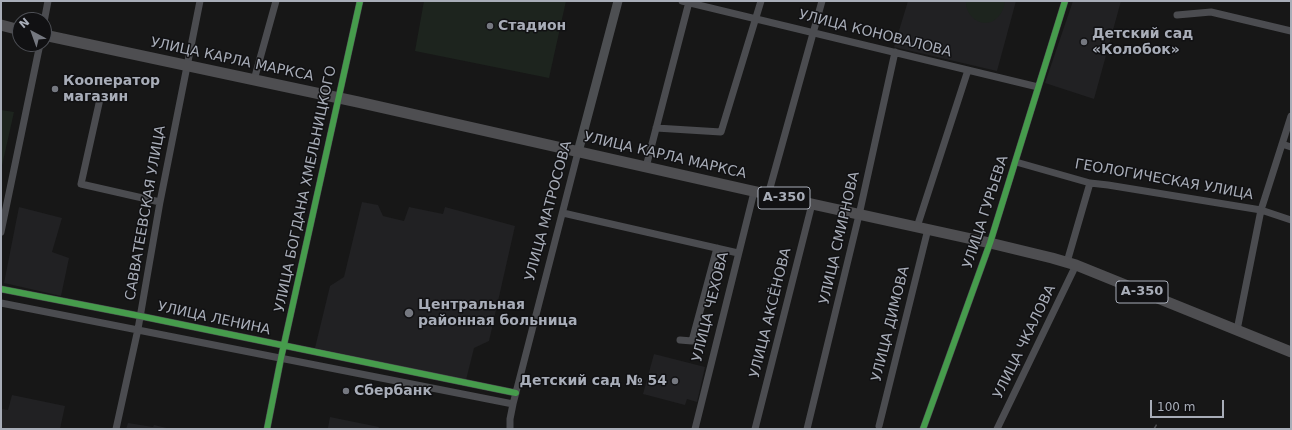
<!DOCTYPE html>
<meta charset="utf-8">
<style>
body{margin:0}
#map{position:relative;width:1292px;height:430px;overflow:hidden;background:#171717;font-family:"DejaVu Sans",sans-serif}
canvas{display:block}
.frame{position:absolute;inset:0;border:2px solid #a8adb8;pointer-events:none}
.north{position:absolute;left:12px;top:12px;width:40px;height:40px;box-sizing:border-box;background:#111113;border:1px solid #4d4f55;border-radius:50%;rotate:319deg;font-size:11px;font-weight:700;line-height:16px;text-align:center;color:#a8adb8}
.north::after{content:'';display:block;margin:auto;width:14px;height:18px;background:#757880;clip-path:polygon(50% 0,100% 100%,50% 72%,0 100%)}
.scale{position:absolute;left:1150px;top:400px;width:74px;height:18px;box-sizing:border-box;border:2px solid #a8adb8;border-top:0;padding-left:5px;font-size:12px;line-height:14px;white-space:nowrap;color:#a8adb8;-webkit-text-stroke:3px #111113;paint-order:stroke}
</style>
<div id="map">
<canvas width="1292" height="430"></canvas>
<div class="frame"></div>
<div class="north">N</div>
<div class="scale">100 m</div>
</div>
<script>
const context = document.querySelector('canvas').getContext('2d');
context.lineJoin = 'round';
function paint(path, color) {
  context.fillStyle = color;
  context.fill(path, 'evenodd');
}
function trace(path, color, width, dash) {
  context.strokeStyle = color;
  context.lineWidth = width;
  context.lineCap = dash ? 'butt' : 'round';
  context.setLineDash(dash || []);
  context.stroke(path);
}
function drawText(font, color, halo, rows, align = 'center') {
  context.font = font + ' "DejaVu Sans",sans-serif';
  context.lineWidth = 3;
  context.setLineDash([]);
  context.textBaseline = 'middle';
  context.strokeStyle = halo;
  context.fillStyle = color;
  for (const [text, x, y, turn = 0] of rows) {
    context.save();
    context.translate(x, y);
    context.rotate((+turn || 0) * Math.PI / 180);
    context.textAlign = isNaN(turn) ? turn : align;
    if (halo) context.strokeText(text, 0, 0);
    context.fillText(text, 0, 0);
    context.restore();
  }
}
const built = new Path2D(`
 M 908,1 L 1016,1 L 997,71 L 894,47 Z
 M 1073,1 L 1121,1 L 1094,99 L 1045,83 Z
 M 362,202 L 378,205 L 383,216 L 404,221 L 409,207 L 443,214 L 445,207 L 515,226 L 489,341 L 474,348 L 466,380 L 315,348 L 330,286 L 344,277 Z
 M 19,207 L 62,218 L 52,252 L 69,258 L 61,296 L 4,283 Z
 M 654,354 L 705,367 L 697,402 L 687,399 L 685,405 L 643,394 Z
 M 12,395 L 65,406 L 60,429 L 1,429 L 1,409 L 8,410 Z
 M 330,417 L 379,427 L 378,429 L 328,428 Z
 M 128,423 L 153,427 L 154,425 L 171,429 L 126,429 Z`);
const green = new Path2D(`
 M 424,1 L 566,1 L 549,78 L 415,51 Z
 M 966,1 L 1005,1 C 1004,7 1002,14 997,18 C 985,30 965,18 966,1 Z
 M 1,110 L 14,112 L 1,170 Z`);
const minor = new Path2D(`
 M 682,1 L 1038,87
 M 1177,15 L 1211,12 L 1291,31
 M 44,22 L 48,1
 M 254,80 L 276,1
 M 100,99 L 81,184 L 160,202
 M 656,128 L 721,132 L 761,1
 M 1282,144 L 1291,147
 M 1016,162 L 1090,183 L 1108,185 L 1261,210 L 1291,220
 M 646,167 L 689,2
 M 768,195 L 822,1
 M 563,213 L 738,253
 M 917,227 L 968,70
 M 1,232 L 40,44
 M 1067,262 L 1090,183
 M 1,289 L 140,316 L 516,393
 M 1,303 L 513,404
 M 1237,330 L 1261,210 L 1291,116
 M 680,340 L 692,341 L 717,248
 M 879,426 L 928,229
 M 116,429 L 138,329 L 160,202 L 200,1
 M 267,429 L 281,358 L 360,1
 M 510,429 L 510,419 L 513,404 L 578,152
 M 695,429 L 754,192
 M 755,429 L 812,204
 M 807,429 L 859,215 L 895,52
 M 923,429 L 990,243 L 1065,1
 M 997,429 L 1076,265`);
const major = new Path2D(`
 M 578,152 L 618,1`);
const highway = new Path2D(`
 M 1,25 L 20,30
 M 44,35 L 358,102 L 748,190 L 990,243 L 1052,258 L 1076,265 L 1291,352`);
const rail = new Path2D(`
 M 1154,429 L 1157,424`);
const cycleway = new Path2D(`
 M 1,289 L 140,316 L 516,393
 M 267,429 L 281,358 L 360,1
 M 923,429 L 990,243 L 1065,1`);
const markers = [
 [490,26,4,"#757880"],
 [1084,42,4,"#757880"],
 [55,89,4,"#757880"],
 [409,313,5,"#757880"],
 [675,381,4,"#757880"],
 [346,391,4,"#757880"]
];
const shields = [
 [784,198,52],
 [1142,292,52]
];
const shieldNames = [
 ["А-350",784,198],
 ["А-350",1142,292]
];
const poiNames = [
 ["Стадион",498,26],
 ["Детский сад",1092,34],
 ["«Колобок»",1092,50],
 ["Кооператор",63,81],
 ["магазин",63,97],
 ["Центральная",418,305],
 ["районная больница",418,321],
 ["Детский сад № 54",667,381,"right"],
 ["Сбербанк",354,391]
];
const streetNames = [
 ["УЛИЦА КОНОВАЛОВА",875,34,14],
 ["УЛИЦА КАРЛА МАРКСА",232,60,12],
 ["УЛИЦА КАРЛА МАРКСА",665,156,13],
 ["ГЕОЛОГИЧЕСКАЯ УЛИЦА",1164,180,10],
 ["УЛИЦА БОГДАНА ХМЕЛЬНИЦКОГО",306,189,-78],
 ["УЛИЦА МАТРОСОВА",549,211,-75],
 ["УЛИЦА ГУРЬЕВА",986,212,-72],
 ["САВВАТЕЕВСКАЯ УЛИЦА",146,213,-80],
 ["УЛИЦА СМИРНОВА",840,238,-77],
 ["УЛИЦА ЧЕХОВА",711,307,-76],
 ["УЛИЦА АКСЁНОВА",771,313,-76],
 ["УЛИЦА ЛЕНИНА",214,319,12],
 ["УЛИЦА ДИМОВА",891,324,-76],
 ["УЛИЦА ЧКАЛОВА",1025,342,-64]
];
paint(built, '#212123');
paint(green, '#1d241e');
trace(minor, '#4b4c50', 7);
trace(major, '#4d4f52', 9);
trace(highway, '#4e4e51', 11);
trace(rail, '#4b4c4f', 1.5, [5, 4]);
trace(cycleway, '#469c4c', 6);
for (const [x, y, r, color] of markers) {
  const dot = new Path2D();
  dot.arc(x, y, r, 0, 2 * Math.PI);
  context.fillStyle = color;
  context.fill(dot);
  trace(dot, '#111113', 1.5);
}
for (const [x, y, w] of shields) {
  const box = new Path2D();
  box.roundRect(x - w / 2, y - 11, w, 22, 3);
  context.fillStyle = '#111113';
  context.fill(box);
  trace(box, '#a8adb8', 1);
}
drawText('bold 13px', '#a8adb8', null, shieldNames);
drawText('bold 14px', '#a8adb8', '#111113', poiNames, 'left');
drawText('14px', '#a8adb8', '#111113', streetNames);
</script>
